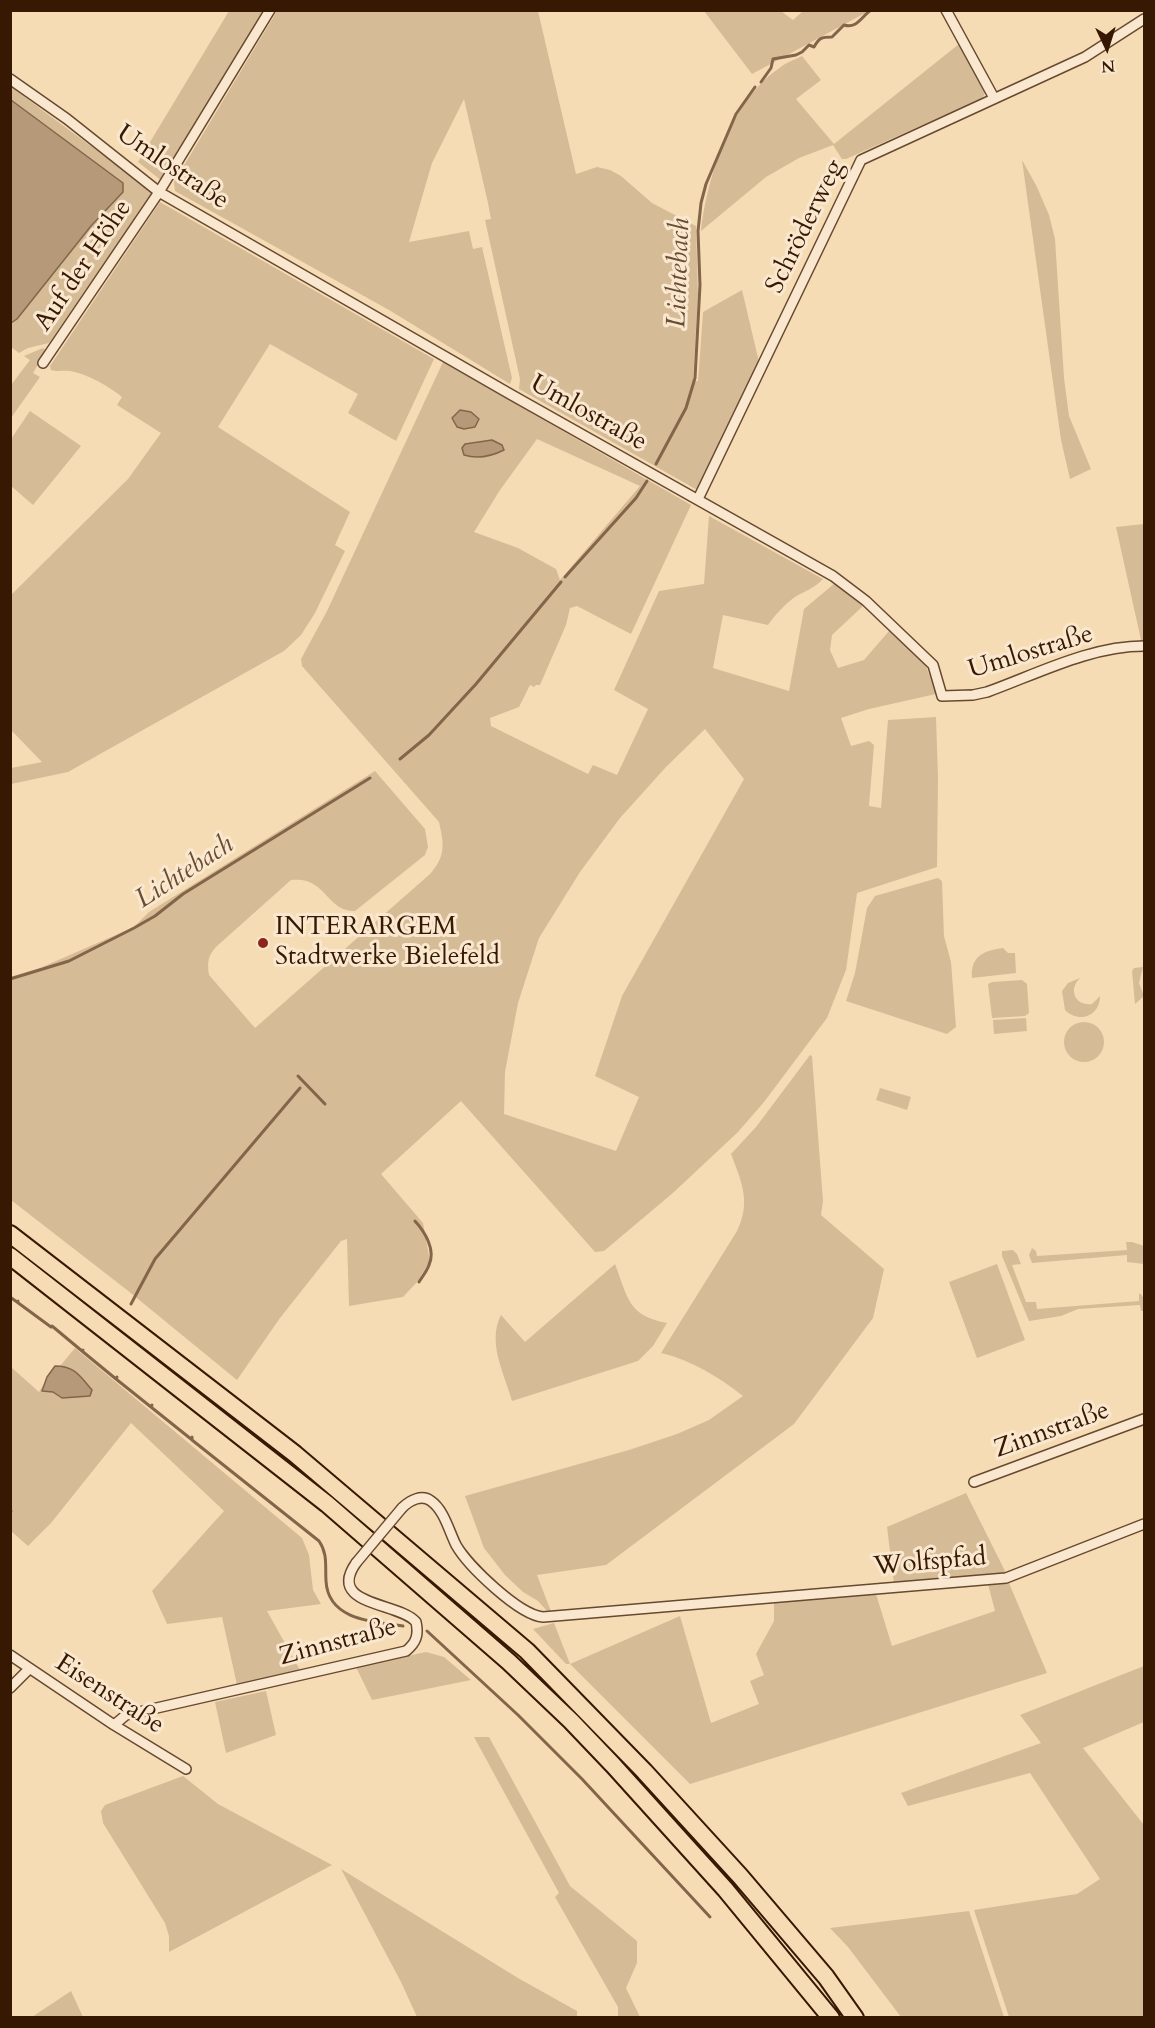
<!DOCTYPE html>
<meta charset="utf-8">
<style>
body{margin:0}
#map{position:relative;width:1155px;height:2028px;overflow:hidden;background:#f6dcb5;font-family:Cardo,serif}
canvas{display:block}
.frame{position:absolute;inset:0;border:12px solid #371802;pointer-events:none}
.north{position:absolute;left:1077px;top:18px;width:60px;height:60px;-webkit-text-stroke:4px #f9e8cf;paint-order:stroke;rotate:176deg;font-size:16px;font-weight:700;line-height:24px;text-align:center;color:#371802}
.north::after{content:'';display:block;margin:auto;width:21px;height:27px;background:#371802;clip-path:polygon(50% 0,100% 100%,50% 72%,0 100%)}
</style>
<div id="map">
<canvas width="1155" height="2028"></canvas>
<div class="frame"></div>
<div class="north">N</div>
</div>
<script>
const context = document.querySelector('canvas').getContext('2d');
context.lineJoin = 'round';
function paint(path, color) {
  context.fillStyle = color;
  context.fill(path, 'evenodd');
}
function trace(path, color, width, dash) {
  context.strokeStyle = color;
  context.lineWidth = width;
  context.lineCap = dash ? 'butt' : 'round';
  context.setLineDash(dash || []);
  context.stroke(path);
}
function drawText(font, color, halo, rows, align = 'center') {
  context.font = font + ' Cardo,serif';
  context.lineWidth = 6;
  context.setLineDash([]);
  context.textBaseline = 'middle';
  context.strokeStyle = halo;
  context.fillStyle = color;
  for (const [text, x, y, turn = 0] of rows) {
    context.save();
    context.translate(x, y);
    context.rotate((+turn || 0) * Math.PI / 180);
    context.textAlign = isNaN(turn) ? turn : align;
    if (halo) context.strokeText(text, 0, 0);
    context.fillText(text, 0, 0);
    context.restore();
  }
}
const green = new Path2D(`
 M 229,11 L 265,11 L 162,181 L 138,162 Z
 M 277,11 L 538,11 L 576,174 L 597,167 L 610,170 L 621,176 L 652,203 L 696,226 L 698,294 L 693,382 L 698,381 L 703,312 L 742,290 L 759,362 L 699,491 L 519,389 L 520,379 L 485,220 L 491,219 L 488,203 L 464,99 L 432,163 L 409,242 L 469,231 L 473,249 L 482,247 L 512,378 L 510,384 L 389,310 L 175,191 L 174,182 Z
 M 704,11 L 781,11 L 793,20 L 803,11 L 869,11 L 752,74 Z
 M 959,44 L 985,92 L 983,98 L 846,159 L 842,159 L 833,145 L 799,158 L 766,177 L 701,231 C 707,178 731,101 778,69 C 785,63 794,60 802,56 L 821,80 L 796,99 L 834,144 Z
 M 11,87 L 153,192 L 49,343 L 28,348 L 19,353 L 11,347 L 11,323 L 17,319 L 91,226 L 122,193 L 123,183 L 11,100 Z
 M 1022,160 L 1037,187 L 1049,215 L 1055,239 L 1064,378 L 1069,416 L 1091,469 L 1070,479 L 1061,440 Z
 M 160,202 L 434,359 L 396,441 L 348,413 L 358,394 L 270,344 L 218,427 L 350,512 L 335,545 L 345,551 L 315,613 L 301,635 L 284,651 L 68,772 L 11,784 L 11,768 L 42,762 L 11,730 L 11,595 L 128,479 L 161,433 L 117,405 L 122,397 C 108,386 88,374 70,371 C 63,370 57,372 51,370 L 50,366 Z
 M 43,348 L 46,351 L 33,373 L 40,377 L 11,418 L 11,385 L 30,360 L 24,356 Z
 M 443,362 L 691,505 L 631,634 L 577,606 L 570,608 L 566,625 L 540,685 L 536,685 L 534,687 L 530,685 L 519,707 L 490,718 L 491,726 L 588,774 L 593,765 L 617,775 L 648,709 L 614,690 L 659,591 L 704,584 L 709,516 L 823,579 C 815,588 805,591 795,597 C 784,605 776,614 768,625 L 723,615 L 713,668 L 789,691 L 804,609 L 835,583 L 863,606 L 832,635 L 830,650 L 838,668 L 864,660 L 889,631 L 925,663 L 936,694 L 869,709 L 841,718 L 851,746 L 869,741 L 874,745 L 869,806 L 881,808 L 888,720 L 936,717 L 938,778 L 937,867 L 857,893 L 846,970 L 827,1018 L 764,1102 L 738,1132 L 674,1192 L 604,1251 L 595,1252 L 461,1101 L 381,1174 L 423,1223 L 430,1261 L 417,1282 L 403,1297 L 349,1306 L 347,1239 L 341,1241 L 280,1318 L 237,1380 L 127,1290 L 11,1200 L 10,977 L 40,968 L 134,927 L 149,912 L 375,771 L 425,829 L 428,847 L 425,855 L 355,911 C 325,911 327,876 291,880 L 217,946 C 208,955 207,962 209,975 L 255,1028 L 430,874 C 446,856 444,844 439,822 L 302,666 L 301,659 L 327,611 ZM 537,439 L 640,486 L 560,580 L 556,569 L 518,548 L 474,532 L 500,490 ZM 705,729 L 744,779 L 622,996 L 595,1076 L 639,1097 L 616,1151 L 504,1114 L 505,1072 L 518,1003 L 539,938 L 580,872 L 620,818 L 666,767 Z
 M 30,411 L 81,446 L 33,505 L 10,485 L 11,439 Z
 M 1144,524 L 1144,643 L 1141,640 L 1116,527 Z
 M 938,878 L 942,881 L 944,936 L 951,962 L 956,1027 L 947,1034 L 846,1001 L 855,973 L 867,908 L 875,896 Z
 M 1003,948 L 1008,953 L 1015,953 L 1016,973 L 972,978 C 970,956 985,950 1003,948 Z
 M 1143,967 L 1139,983 L 1144,996 L 1135,1004 L 1132,971 L 1134,968 Z
 M 1080,978 C 1068,990 1075,1006 1092,1004 L 1100,996 C 1100,1016 1079,1024 1065,1010 L 1062,991 L 1068,983 Z
 M 1022,980 L 1027,984 L 1029,1013 L 1025,1016 L 992,1018 L 988,984 L 992,982 Z
 M 1026,1018 L 1027,1031 L 994,1034 L 993,1020 Z
 M1064 1042a20 20 0 1 1 40 0a20 20 0 1 1-40 0Z
 M 810,1055 L 812,1056 L 823,1201 L 821,1215 L 884,1269 L 873,1318 L 794,1424 L 606,1565 L 537,1575 L 552,1614 L 547,1611 L 538,1601 L 523,1592 L 505,1575 L 484,1548 L 465,1496 L 629,1450 L 677,1434 L 709,1420 L 743,1396 C 719,1377 691,1360 661,1353 L 737,1231 C 751,1202 742,1183 731,1154 L 756,1127 Z
 M 880,1088 L 911,1097 L 907,1110 L 876,1100 Z
 M 1126,1242 L 1132,1242 L 1144,1246 L 1144,1264 L 1127,1262 L 1127,1255 L 1032,1263 L 1029,1255 L 1032,1248 L 1036,1251 L 1037,1256 L 1127,1250 Z
 M 1013,1250 L 1017,1254 L 1021,1264 L 1012,1265 L 1026,1302 L 1036,1302 L 1037,1309 L 1139,1301 L 1139,1294 L 1141,1294 L 1144,1299 L 1144,1311 L 1141,1311 L 1140,1305 L 1078,1309 L 1061,1316 L 1029,1321 L 1002,1256 L 1002,1251 Z
 M 615,1264 C 628,1298 628,1316 667,1323 L 653,1346 L 638,1361 L 512,1401 C 504,1373 487,1342 501,1315 L 525,1342 Z
 M 997,1264 L 1025,1340 L 977,1358 L 949,1282 Z
 M 75,1348 L 302,1538 L 309,1555 L 313,1590 L 321,1604 L 267,1611 L 300,1670 L 237,1685 L 222,1617 L 167,1624 L 152,1591 L 224,1511 L 131,1423 L 51,1523 L 28,1546 L 11,1531 L 11,1367 L 39,1392 L 55,1366 L 60,1366 Z
 M 966,1493 L 1007,1575 L 894,1584 L 887,1527 Z
 M 1009,1583 L 1047,1673 L 690,1784 L 570,1664 L 566,1664 L 533,1629 L 554,1623 L 570,1664 L 680,1616 L 711,1723 L 759,1704 L 750,1681 L 764,1675 L 756,1654 L 774,1621 L 774,1602 L 876,1594 L 892,1646 L 995,1611 L 988,1584 Z
 M 426,1652 L 444,1657 L 471,1680 L 372,1700 L 356,1667 Z
 M 1144,1666 L 1144,1722 L 1083,1748 L 1144,1825 L 1144,2017 L 1009,2017 L 974,1910 L 1077,1894 L 1100,1879 L 1030,1773 L 908,1806 L 901,1793 L 1041,1743 L 1020,1715 Z
 M 266,1691 L 276,1735 L 226,1753 L 215,1702 Z
 M 474,1737 L 489,1737 L 570,1886 L 637,1941 L 637,1963 L 626,1988 L 640,2017 L 618,2017 L 618,2007 L 555,1897 L 559,1893 Z
 M 183,1776 L 218,1804 L 332,1865 L 169,1952 L 169,1936 L 165,1923 L 103,1823 L 101,1811 L 105,1805 Z
 M 341,1869 L 518,1978 L 577,2011 L 577,2017 L 417,2017 L 401,1982 Z
 M 969,1911 L 1004,2017 L 901,2017 L 848,1947 L 830,1928 Z
 M 71,1991 L 83,2017 L 32,2017 Z`);
const water = new Path2D(`
 M 11,100 L 123,183 L 123,192 L 91,226 L 17,319 L 11,323 Z
 M 460,410 L 471,412 L 479,419 L 475,427 L 464,429 L 457,427 L 452,418 Z
 M 492,440 L 502,445 L 504,450 C 492,456 477,459 464,455 L 462,448 L 465,444 Z
 M 55,1366 C 75,1366 80,1376 92,1390 L 90,1396 L 62,1398 L 53,1392 L 42,1391 L 47,1377 Z`);
const stream = new Path2D(`
 M 761,82 L 771,68 L 773,59 L 796,55 L 802,52 L 809,45 L 814,47 C 819,38 821,37 832,37 L 844,25 C 857,29 861,17 871,10
 M 656,464 L 686,408 L 695,378 L 700,285 L 698,231 L 701,203 L 706,184 L 736,114 L 755,87
 M 565,577 L 636,498 L 647,481
 M 400,759 L 429,735 L 476,684 L 561,582
 M 10,979 L 69,961 L 134,928 L 155,916 L 183,894 L 370,778
 M 298,1076 L 325,1104
 M 415,1221 C 425,1232 436,1250 429,1265 C 427,1271 422,1277 419,1282
 M 10,1297 L 17,1302
 M 18,1301 L 17,1302 L 51,1327
 M 131,1304 L 155,1259 L 300,1088
 M 52,1326 L 82,1351
 M 83,1350 L 82,1351 L 116,1379
 M 117,1377 L 116,1379 L 151,1407
 M 152,1405 L 151,1407 L 191,1439
 M 192,1437 L 192,1440 L 319,1541 C 328,1554 325,1566 326,1581 C 328,1620 373,1622 403,1626
 M 10,1510 L 11,1511
 M 427,1631 L 518,1715 L 582,1779 L 710,1917`);
const street = new Path2D(`
 M 946,10 L 994,98
 M 10,79 L 67,119 L 159,192 L 510,394 L 833,576 L 866,601 L 933,665 L 942,696 L 973,695 L 987,692 C 1037,674 1090,646 1144,646
 M 43,363 L 159,192 L 270,10
 M 698,499 L 861,160 L 1085,57 L 1144,19
 M 974,1482 L 1144,1419
 M 402,1508 C 410,1500 422,1494 431,1501 C 444,1510 449,1531 456,1545 C 468,1566 519,1615 543,1617 L 1006,1578 L 1144,1524
 M 10,1655 L 114,1725 L 186,1769
 M 10,1688 L 29,1669
 M 114,1725 L 126,1715 L 406,1651 C 416,1643 419,1635 416,1622 C 399,1602 326,1606 356,1563`);
const highway = new Path2D(`
 M 10,1234 L 295,1454 L 527,1651 L 644,1771 L 740,1876 L 826,1977 L 855,2018
 M 10,1256 L 327,1504 L 509,1662 L 571,1721 L 613,1765 L 725,1889 L 831,2018`);
const streetBridge = new Path2D(`
 M 356,1563 L 402,1508`);
const markers = [
 [263,943,6,"#8f2418"]
];
const streetNames = [
 ["Umlostraße",172,168,34],
 ["Schröderweg",806,227,-64],
 ["Auf der Höhe",84,266,-56],
 ["Umlostraße",588,414,29],
 ["Umlostraße",1031,653,-17],
 ["Zinnstraße",1052,1431,-20],
 ["Wolfspfad",930,1563,-5],
 ["Zinnstraße",338,1643,-15],
 ["Eisenstraße",109,1695,33]
];
const poiNames = [
 ["INTERARGEM",275,928],
 ["Stadtwerke Bielefeld",275,958]
];
const waterNames = [
 ["Lichtebach",680,273,-88],
 ["Lichtebach",185,873,-33]
];
paint(green, '#d6bb97');
paint(water, '#b59978');
trace(water, '#836549', 1.5);
trace(stream, '#836549', 3);
trace(street, '#67492f', 12);
trace(highway, '#371802', 20);
trace(street, '#f9e8cf', 9);
trace(highway, '#f6dcb5', 16);
trace(streetBridge, '#67492f', 12, []);
trace(streetBridge, '#f9e8cf', 9);
for (const [x, y, r, color] of markers) {
  const dot = new Path2D();
  dot.arc(x, y, r, 0, 2 * Math.PI);
  context.fillStyle = color;
  context.fill(dot);
  trace(dot, '#f9e8cf', 2);
}
drawText('26px', '#371802', '#f9e8cf', streetNames);
drawText('26px', '#371802', '#f9e8cf', poiNames, 'left');
drawText('italic 27px', '#694c31', '#f9e8cf', waterNames);
</script>
